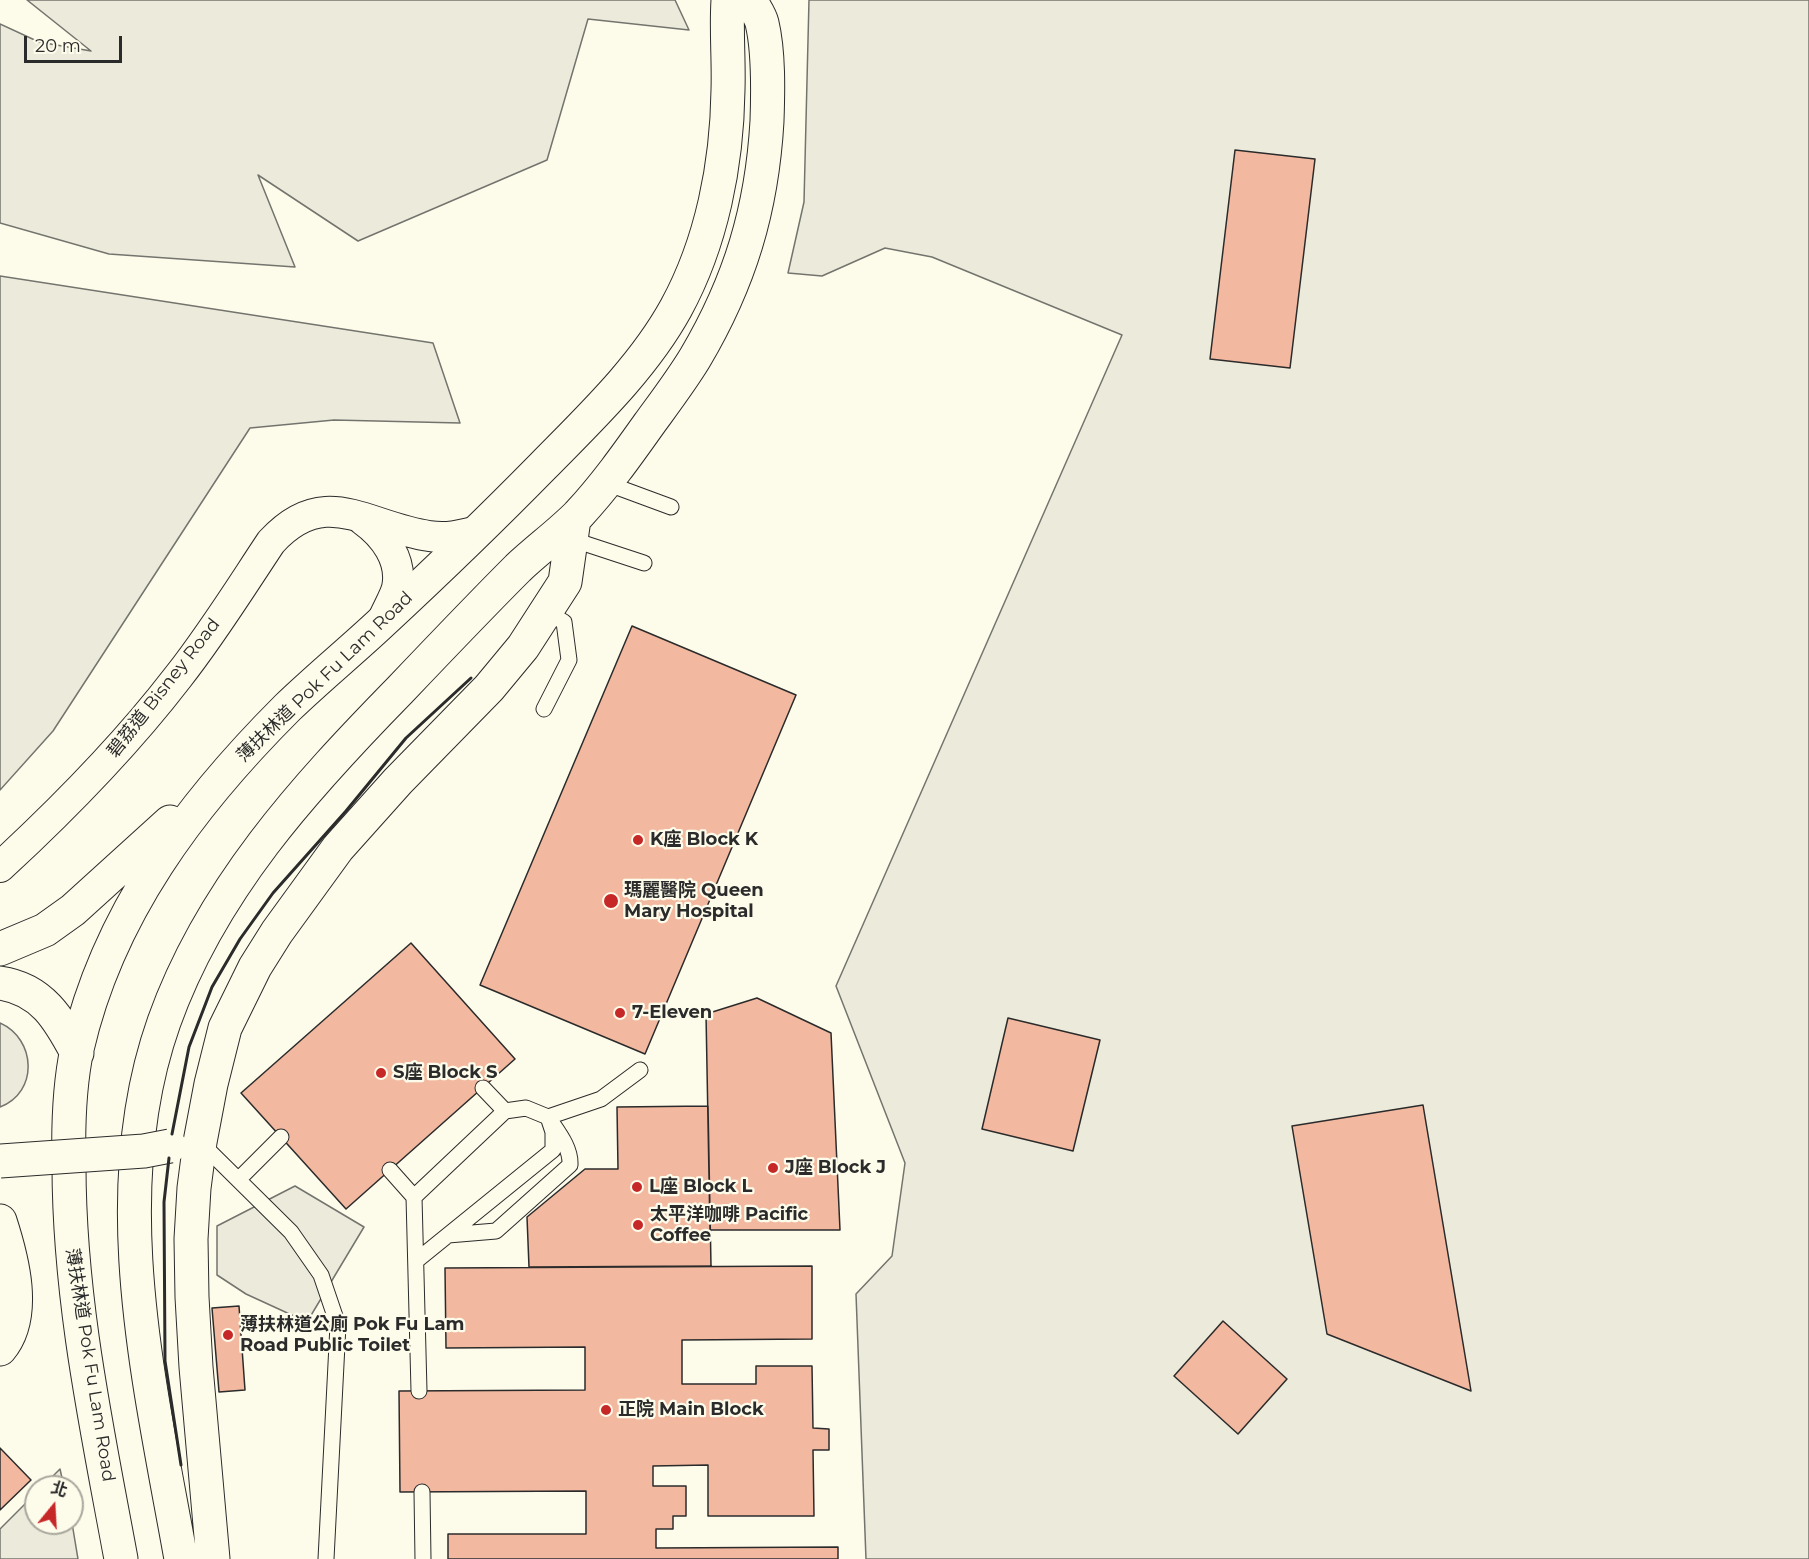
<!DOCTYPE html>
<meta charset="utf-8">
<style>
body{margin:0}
#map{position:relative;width:1809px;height:1559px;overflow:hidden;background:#fdfbea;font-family:Montserrat,"Noto Sans TC",sans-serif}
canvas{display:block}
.north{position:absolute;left:24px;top:1475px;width:60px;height:60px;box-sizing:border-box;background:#fdfbea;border:2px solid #a9a89e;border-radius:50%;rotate:18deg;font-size:16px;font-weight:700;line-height:24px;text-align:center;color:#2b2b2b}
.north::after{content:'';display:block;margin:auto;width:21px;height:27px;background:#c62828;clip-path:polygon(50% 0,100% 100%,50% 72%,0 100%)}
.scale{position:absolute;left:24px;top:36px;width:98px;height:27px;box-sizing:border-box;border:3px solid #2b2b2b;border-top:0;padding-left:8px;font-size:18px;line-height:21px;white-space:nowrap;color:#2b2b2b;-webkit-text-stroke:4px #fdfbea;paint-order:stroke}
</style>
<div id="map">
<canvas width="1809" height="1559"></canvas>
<div class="north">北</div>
<div class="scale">20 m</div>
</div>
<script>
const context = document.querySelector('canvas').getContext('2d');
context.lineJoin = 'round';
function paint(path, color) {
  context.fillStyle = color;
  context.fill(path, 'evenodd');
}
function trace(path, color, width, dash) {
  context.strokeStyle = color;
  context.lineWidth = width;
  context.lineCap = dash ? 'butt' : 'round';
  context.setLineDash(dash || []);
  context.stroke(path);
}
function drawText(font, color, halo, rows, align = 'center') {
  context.font = font + ' Montserrat,"Noto Sans TC",sans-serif';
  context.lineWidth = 4.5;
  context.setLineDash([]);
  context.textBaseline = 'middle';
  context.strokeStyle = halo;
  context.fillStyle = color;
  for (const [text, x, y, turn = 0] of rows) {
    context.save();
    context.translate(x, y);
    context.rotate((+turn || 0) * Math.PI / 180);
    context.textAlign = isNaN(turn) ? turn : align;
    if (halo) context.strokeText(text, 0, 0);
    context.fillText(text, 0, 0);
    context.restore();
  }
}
const green = new Path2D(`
 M 27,0 L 675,0 L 689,30 L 588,19 L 547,160 L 358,241 L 258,175 L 295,267 L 109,254 L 0,223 L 0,24 L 39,42 L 91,51 Z
 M 809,0 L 1809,0 L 1809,1559 L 866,1559 L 856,1294 L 892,1256 L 905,1163 L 836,986 L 1122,335 L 932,257 L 885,248 L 822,276 L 788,273 L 804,202 Z
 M 0,276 L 433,343 L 460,423 L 334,420 L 250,428 L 53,731 L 0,790 Z
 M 0,1023 C 36,1039 39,1092 0,1107 Z
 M 295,1186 L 364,1227 L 307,1322 L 246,1294 L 217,1275 L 217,1226 Z
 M 60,1469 L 64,1487 L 42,1487 Z
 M 36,1493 L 36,1523 L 72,1523 L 78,1559 L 0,1559 L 0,1529 Z`);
const building = new Path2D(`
 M 1235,150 L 1315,159 L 1290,368 L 1210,359 Z
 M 632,626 L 796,695 L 645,1054 L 480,985 Z
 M 411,943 L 515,1059 L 346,1209 L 241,1093 Z
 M 757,998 L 831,1033 L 840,1230 L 710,1230 L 706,1014 Z
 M 1008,1018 L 1100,1040 L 1073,1151 L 982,1129 Z
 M 1423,1105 L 1471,1391 L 1327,1334 L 1292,1126 Z
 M 708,1106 L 711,1266 L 529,1267 L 527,1217 L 585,1169 L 618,1169 L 617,1107 Z
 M 812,1266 L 812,1339 L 682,1340 L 682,1384 L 756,1384 L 756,1366 L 812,1366 L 813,1428 L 829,1429 L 829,1450 L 813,1450 L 814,1516 L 708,1516 L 708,1465 L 653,1466 L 653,1486 L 686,1486 L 686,1516 L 673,1516 L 673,1529 L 656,1529 L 656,1548 L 838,1547 L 838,1559 L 448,1559 L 448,1534 L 586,1534 L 586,1491 L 400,1492 L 399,1391 L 585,1390 L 585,1347 L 446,1348 L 445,1268 Z
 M 239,1306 L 245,1390 L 219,1392 L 212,1308 Z
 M 1223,1321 L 1287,1379 L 1238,1434 L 1174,1376 Z
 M 0,1448 L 31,1480 L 0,1510 Z`);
const lane = new Path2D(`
 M 606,483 L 671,507
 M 571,539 L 644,563
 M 544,709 L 569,660 L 564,622 L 547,612
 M 483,1088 L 505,1111
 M 200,1142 L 291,1232 L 321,1275 L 338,1325 L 326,1559
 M 390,1170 L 414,1197 L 419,1391
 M 239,1179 L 281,1137
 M 414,1197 L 505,1111 L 526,1108 L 548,1117 L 553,1132 L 553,1150 L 416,1261
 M 448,1235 L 496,1231 L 570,1165 C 571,1147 557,1131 548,1117 L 601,1099 L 640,1070
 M 422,1492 L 423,1559`);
const street = new Path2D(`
 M 363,520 C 384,535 403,560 397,588 C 394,599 386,611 382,622
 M 0,867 C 64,808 125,746 178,677 C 212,634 241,587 271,542 C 325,483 366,527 429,536 C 447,539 462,535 479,531`);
const secondary = new Path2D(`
 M 0,1221 C 12,1258 28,1316 0,1349`);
const primary = new Path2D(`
 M 0,949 L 45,930 L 73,910 L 170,822
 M 0,983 C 42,989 59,1019 77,1053
 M 121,1559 C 97,1429 69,1299 69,1166 C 68,1128 69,1087 77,1049 C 108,914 190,805 287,708 C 317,679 350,652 381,623 C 436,572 490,520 543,466 C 590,418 643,368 676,308 C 712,242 727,164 728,90 C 729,60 726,30 728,0
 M 181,1559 C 150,1385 103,1194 164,1022 C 211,890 304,788 400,690 C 439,649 478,608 518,568 C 537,550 559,534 578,515 C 605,486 627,455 649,424 C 665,402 681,381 695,358 C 740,282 762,209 767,121 C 768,92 769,52 762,23 C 760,15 754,7 750,0
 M 213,1559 L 196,1367 L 192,1297 L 191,1239 L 194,1188 L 200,1142 L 211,1084 L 225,1028 L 255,967 L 277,932 L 338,848 L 398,781 L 489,688 L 523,647 L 565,582 L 574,519`);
const secondaryBridge = new Path2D(`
 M 0,1161 L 144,1151 L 170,1146`);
const wall = new Path2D(`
 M 172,1134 L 189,1047 L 212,987 L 240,939 L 273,893 L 346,811 L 406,738 L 471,678
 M 169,1158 L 164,1202 L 165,1361 L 181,1465`);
const markers = [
 [638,840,6,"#c62828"],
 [611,901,8,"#c62828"],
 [620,1013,6,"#c62828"],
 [381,1073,6,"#c62828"],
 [773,1168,6,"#c62828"],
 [637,1187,6,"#c62828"],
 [638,1225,6,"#c62828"],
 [228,1335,6,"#c62828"],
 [606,1410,6,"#c62828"]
];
const streetNames = [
 ["薄扶林道 Pok Fu Lam Road",325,677,-44],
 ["碧荔道 Bisney Road",164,688,-52],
 ["薄扶林道 Pok Fu Lam Road",90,1365,81]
];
const poiNames = [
 ["K座 Block K",650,840],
 ["瑪麗醫院 Queen",624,891],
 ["Mary Hospital",624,912],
 ["7-Eleven",632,1013],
 ["S座 Block S",393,1073],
 ["J座 Block J",785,1168],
 ["L座 Block L",649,1187],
 ["太平洋咖啡 Pacific",650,1215],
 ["Coffee",650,1236],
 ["薄扶林道公廁 Pok Fu Lam",240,1325],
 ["Road Public Toilet",240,1346],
 ["正院 Main Block",618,1410]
];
paint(green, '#ecebdb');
trace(green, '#74746e', 1.5);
paint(building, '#f2b8a0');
trace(building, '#2b2b2b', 1.5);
trace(lane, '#2b2b2b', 17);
trace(street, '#2b2b2b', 32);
trace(secondary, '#2b2b2b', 35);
trace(primary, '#2b2b2b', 35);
trace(lane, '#fdfbea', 15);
trace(street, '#fdfbea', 30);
trace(secondary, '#fdfbea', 33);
trace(primary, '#fdfbea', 33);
trace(secondaryBridge, '#2b2b2b', 35, []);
trace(secondaryBridge, '#fdfbea', 33);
trace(wall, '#2b2b2b', 3);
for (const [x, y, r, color] of markers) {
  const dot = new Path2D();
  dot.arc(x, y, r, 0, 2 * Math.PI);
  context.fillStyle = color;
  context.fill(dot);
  trace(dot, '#fdfbea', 2);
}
drawText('18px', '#2b2b2b', '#fdfbea', streetNames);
drawText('bold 18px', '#2b2b2b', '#fdfbea', poiNames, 'left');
</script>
